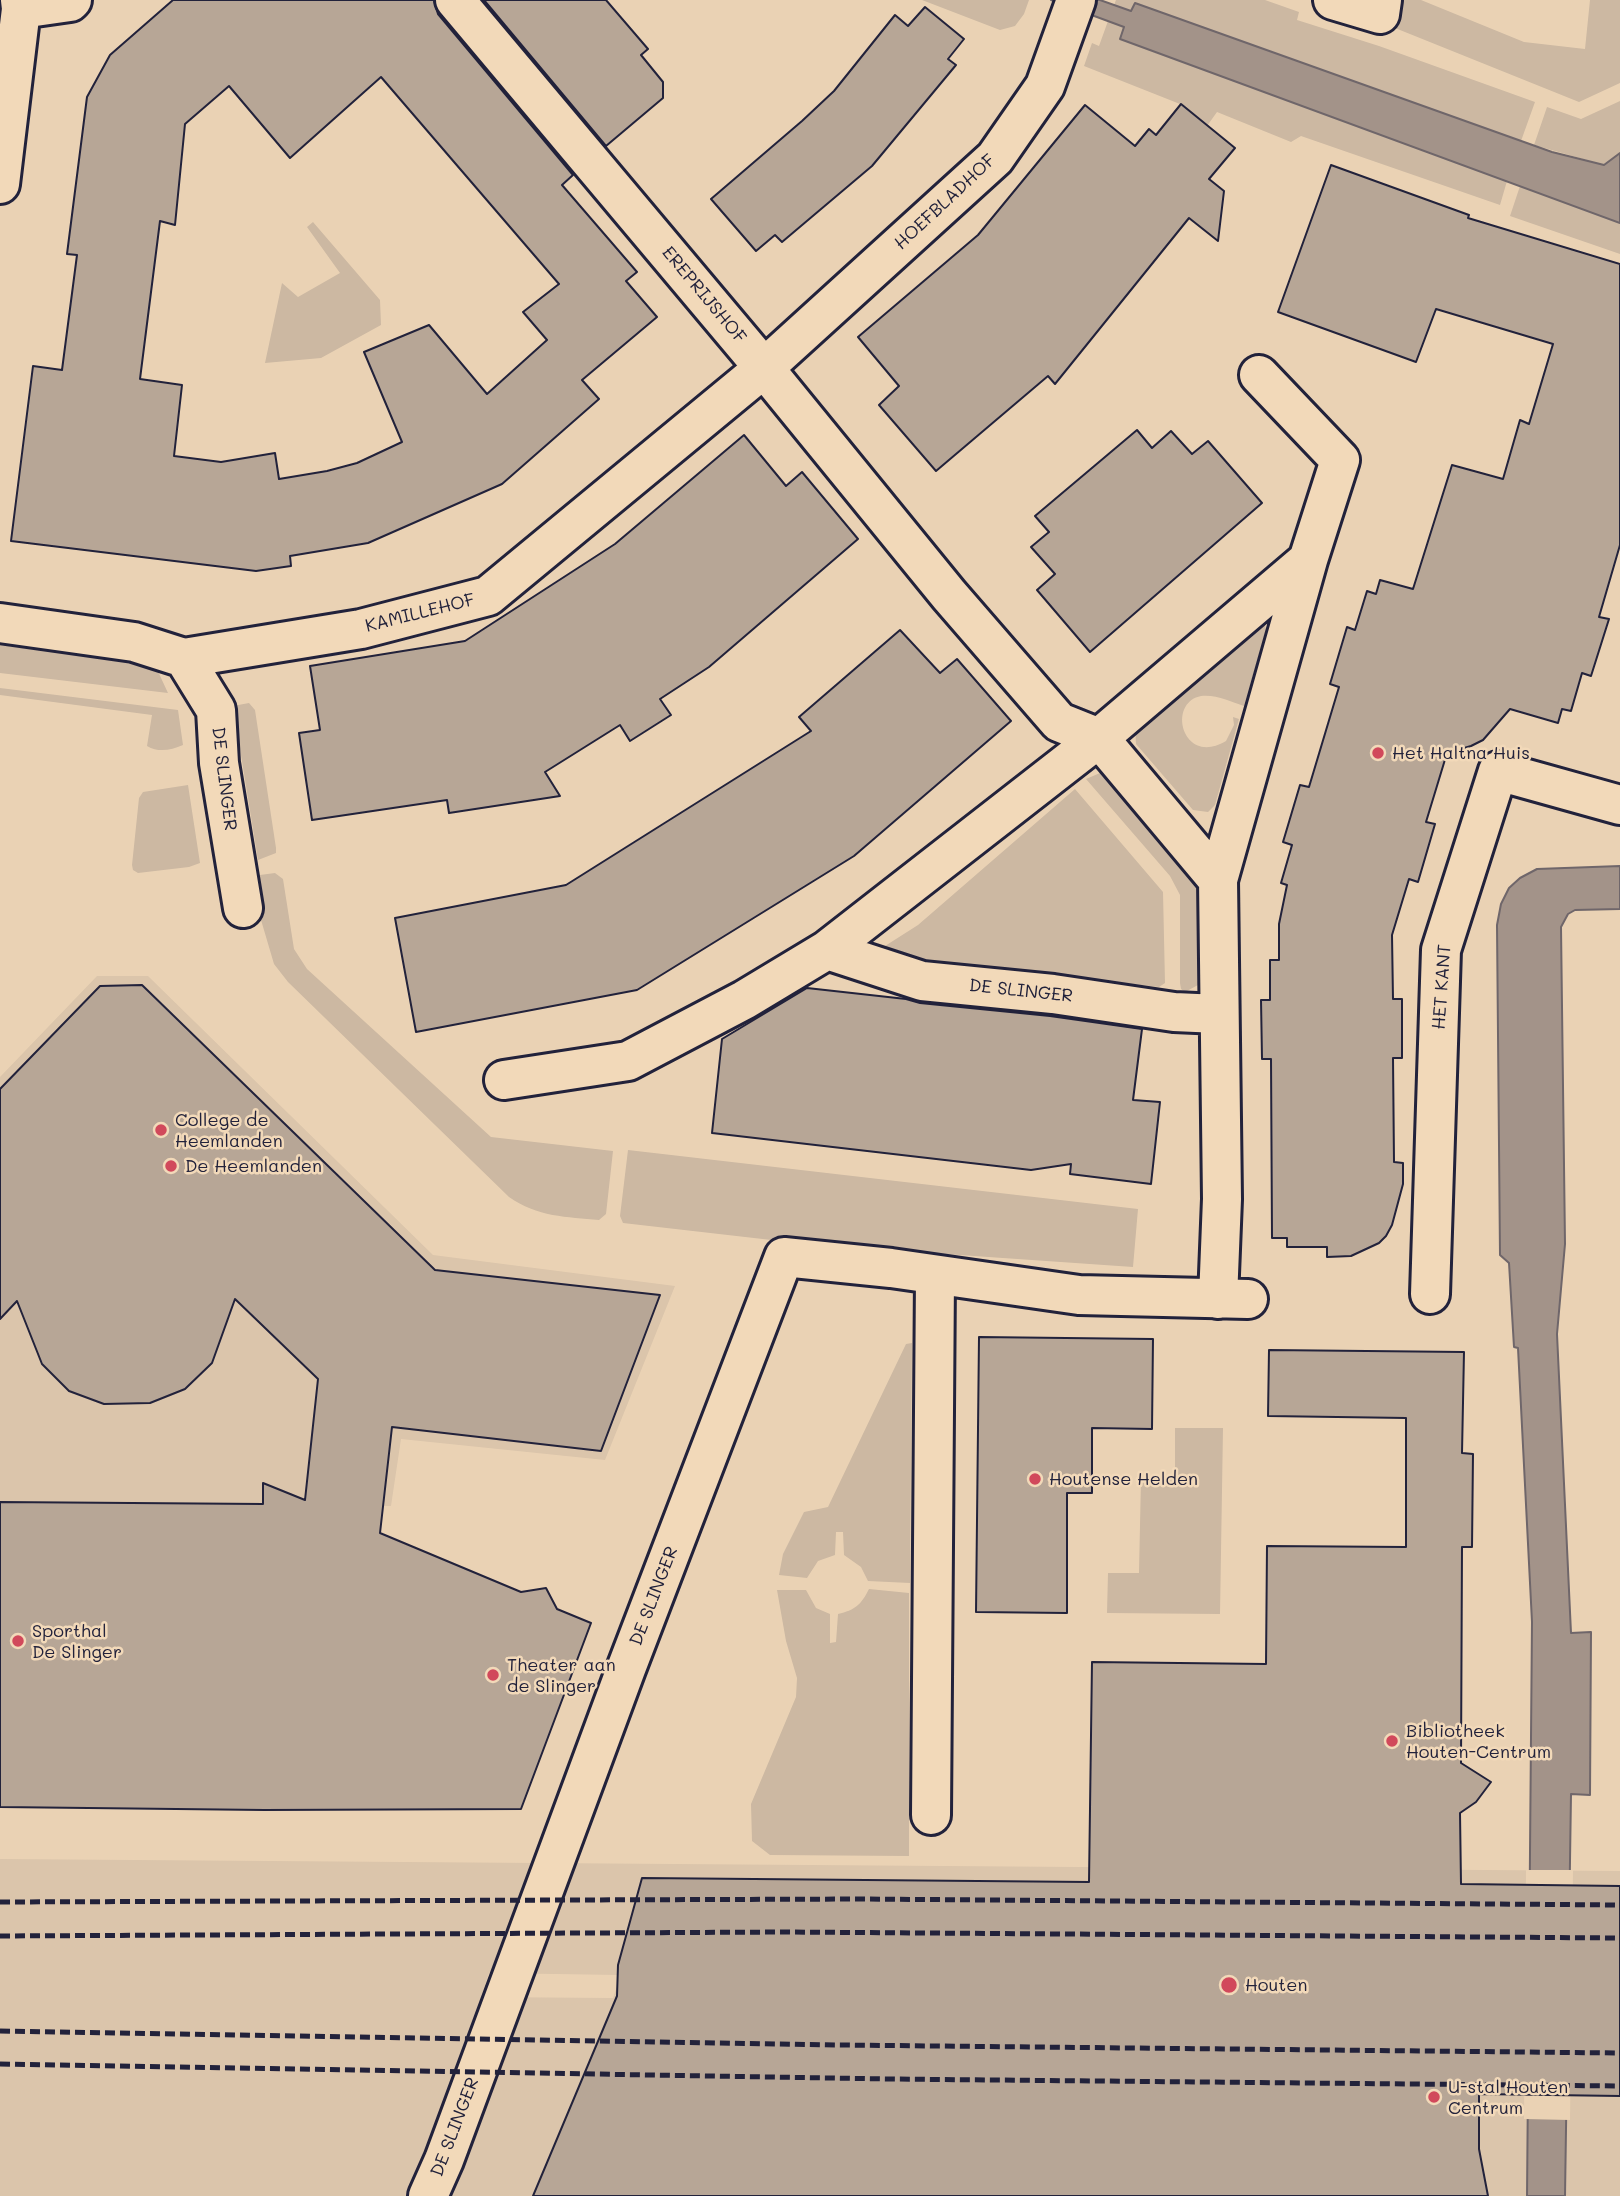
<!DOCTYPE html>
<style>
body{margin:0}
canvas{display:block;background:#ead2b4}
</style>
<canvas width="1620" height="2196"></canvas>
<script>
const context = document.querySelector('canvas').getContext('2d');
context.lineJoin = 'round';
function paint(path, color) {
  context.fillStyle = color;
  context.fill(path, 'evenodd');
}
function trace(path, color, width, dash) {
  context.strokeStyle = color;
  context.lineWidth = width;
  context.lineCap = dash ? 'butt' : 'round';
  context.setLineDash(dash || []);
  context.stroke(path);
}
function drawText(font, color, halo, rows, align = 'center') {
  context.font = font + ' Mali,sans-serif';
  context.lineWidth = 5;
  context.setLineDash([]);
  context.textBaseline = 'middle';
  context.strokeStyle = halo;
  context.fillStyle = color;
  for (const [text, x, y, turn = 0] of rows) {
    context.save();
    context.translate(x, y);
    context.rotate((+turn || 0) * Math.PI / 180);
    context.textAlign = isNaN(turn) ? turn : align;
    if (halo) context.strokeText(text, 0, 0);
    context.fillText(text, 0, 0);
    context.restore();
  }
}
const built = new Path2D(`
 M 97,976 L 148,976 L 433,1255 L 675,1286 L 605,1460 L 401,1439 L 391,1506 L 0,1502 L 0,1077 Z
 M 0,1859 L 1620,1871 L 1620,2196 L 0,2196 ZM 489,1973 L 620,1975 L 621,1975 L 613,1998 L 481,1997 Z`);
const green = new Path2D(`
 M 922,0 L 1029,0 L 1024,14 L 1015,26 L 1000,30 Z
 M 1116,0 L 1265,0 L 1299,12 L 1297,20 L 1379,46 L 1535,102 L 1521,141 L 1135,3 L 1131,12 L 1114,5 Z
 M 1399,0 L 1421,0 L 1524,42 L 1585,49 L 1590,0 L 1620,0 L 1620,83 L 1579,102 L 1395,28 Z
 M 1108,21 L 1124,27 L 1121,39 L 1507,181 L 1500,205 L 1301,136 L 1291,142 L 1217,112 L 1207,126 L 1180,104 L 1084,66 L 1092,43 L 1099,46 Z
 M 1620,101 L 1620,153 L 1604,165 L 1534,145 L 1547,107 L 1581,119 Z
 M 1520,186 L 1620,223 L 1620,254 L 1510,216 Z
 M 313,222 L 380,300 L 381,325 L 321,358 L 265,363 L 282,283 L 298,297 L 340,273 L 307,227 Z
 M 1264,620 L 1266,630 L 1244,706 C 1232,702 1215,694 1201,696 C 1166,703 1183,767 1226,741 L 1234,725 L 1233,717 L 1239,719 L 1215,805 L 1208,812 L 1193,810 L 1136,744 L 1135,727 Z
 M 0,645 L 155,665 L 168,693 L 0,673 Z
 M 0,688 L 178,710 L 183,745 C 171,750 159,753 147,746 L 152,715 L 0,695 Z
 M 249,703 L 255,710 L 276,848 L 276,853 L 258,860 L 233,706 Z
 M 1100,773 L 1110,775 L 1200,882 L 1202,978 L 1198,985 L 1185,992 L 1181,989 L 1180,983 L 1180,895 L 1170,876 L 1086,779 Z
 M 188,785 L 200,863 L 189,867 L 138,873 L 133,870 L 132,865 L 139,798 L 143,792 Z
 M 1075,789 L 1163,892 L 1165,983 L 1159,987 L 893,958 L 885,946 L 918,925 Z
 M 275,873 L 283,879 L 294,949 L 307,969 L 491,1137 L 613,1151 L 606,1214 L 599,1220 C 567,1217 537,1217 509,1197 L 288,982 L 274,964 L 256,903 L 261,898 L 260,875 Z
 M 628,1150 L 1138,1209 L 1133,1267 L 815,1245 L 623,1223 L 620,1216 Z
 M 912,1343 L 910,1583 L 868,1581 L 861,1567 L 844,1555 L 843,1532 L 836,1532 L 835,1555 L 818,1561 L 807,1578 L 779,1575 L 783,1554 L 804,1512 L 828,1507 L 906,1344 Z
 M 1175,1428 L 1223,1428 L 1220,1614 L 1107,1613 L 1108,1573 L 1139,1573 L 1141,1478 L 1175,1478 Z
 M 869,1589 L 909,1593 L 909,1856 L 770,1855 L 752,1841 L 751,1804 L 796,1697 L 797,1678 L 786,1641 L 777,1590 L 806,1590 L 816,1608 L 830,1614 L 830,1643 L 836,1642 L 838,1614 C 855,1610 861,1605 869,1589 Z`);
const water = new Path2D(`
 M 1051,0 L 1100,0 L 1131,11 L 1135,3 L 1552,152 L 1604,165 L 1620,153 L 1620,223 L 1120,39 L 1124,27 Z
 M 1620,866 L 1620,909 L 1575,910 L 1568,914 L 1561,927 L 1565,1244 L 1557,1334 L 1571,1633 L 1591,1632 L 1590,1795 L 1571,1794 L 1565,2196 L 1527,2196 L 1532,1622 L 1518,1348 L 1514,1347 L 1509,1263 L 1500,1255 L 1497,925 L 1501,904 L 1509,888 L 1520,878 L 1537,869 Z`);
const pier = new Path2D(`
 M 1526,1870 L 1573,1870 L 1570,2120 L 1524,2119 Z`);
const building = new Path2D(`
 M 173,0 L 434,0 L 438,14 L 573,175 L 562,185 L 637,272 L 626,281 L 657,317 L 582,380 L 599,399 L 502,484 L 368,543 L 290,556 L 291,566 L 256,571 L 11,541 L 33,366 L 62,370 L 77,255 L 67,254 L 87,97 L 110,55 ZM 381,77 L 559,284 L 523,312 L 547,340 L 487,394 L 429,325 L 364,352 L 402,442 L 357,463 L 327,471 L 279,479 L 275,453 L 221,462 L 174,456 L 182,385 L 140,379 L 160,221 L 175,225 L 185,124 L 229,86 L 290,158 Z
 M 484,0 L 606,0 L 648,49 L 641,55 L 663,82 L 663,98 L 606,146 Z
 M 925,7 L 964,39 L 948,59 L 956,65 L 872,166 L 782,242 L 775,235 L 756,251 L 711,199 L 802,121 L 834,91 L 895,15 L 908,26 Z
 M 1181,104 L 1235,148 L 1209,179 L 1224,191 L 1218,241 L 1189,218 L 1055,384 L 1048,376 L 936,471 L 879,405 L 899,386 L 858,337 L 978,235 L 1085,105 L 1135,146 L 1149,129 L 1156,135 Z
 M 1331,165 L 1469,215 L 1468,218 L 1620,264 L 1620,545 L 1599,617 L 1609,619 L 1591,676 L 1582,673 L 1571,711 L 1562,709 L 1558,723 L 1510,709 L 1483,740 L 1471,746 L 1447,753 L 1426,822 L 1435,824 L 1418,882 L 1409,879 L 1392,935 L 1393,999 L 1402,999 L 1402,1058 L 1393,1058 L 1394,1162 L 1403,1163 L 1403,1184 L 1392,1225 L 1386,1236 L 1379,1243 L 1351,1256 L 1327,1257 L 1327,1247 L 1287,1247 L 1287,1238 L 1272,1238 L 1271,1059 L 1262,1059 L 1261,1000 L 1270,1000 L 1270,960 L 1279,960 L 1279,924 L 1287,885 L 1281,883 L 1292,845 L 1283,842 L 1300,785 L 1309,787 L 1339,687 L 1330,684 L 1347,627 L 1355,630 L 1367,591 L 1376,594 L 1380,580 L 1413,589 L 1452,465 L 1503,479 L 1520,420 L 1529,424 L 1553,344 L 1436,309 L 1416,362 L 1278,312 Z
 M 1137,430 L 1152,448 L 1171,431 L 1192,454 L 1208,441 L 1262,503 L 1090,652 L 1037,590 L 1055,574 L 1031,547 L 1049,532 L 1035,516 Z
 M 744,435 L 786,486 L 802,472 L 858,539 L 709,667 L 660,699 L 671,715 L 630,741 L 620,725 L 545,772 L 560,796 L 449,813 L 447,800 L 312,820 L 299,733 L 320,730 L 310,666 L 465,641 L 615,544 Z
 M 900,630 L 940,673 L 957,659 L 1011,721 L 854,856 L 637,990 L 416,1032 L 395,918 L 566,885 L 811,731 L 799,717 Z
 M 142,985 L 435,1270 L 660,1295 L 601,1451 L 392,1427 L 380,1533 L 521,1592 L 546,1588 L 557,1609 L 591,1623 L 521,1809 L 264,1810 L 0,1807 L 0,1502 L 263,1504 L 263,1483 L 305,1500 L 318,1379 L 235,1299 L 212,1363 L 185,1389 L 150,1403 L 104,1404 L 69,1391 L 42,1364 L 17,1301 L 0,1319 L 0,1089 L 100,986 Z
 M 807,988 L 906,999 L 920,1003 L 1050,1016 L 1142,1029 L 1133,1100 L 1160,1102 L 1151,1184 L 1070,1174 L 1071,1164 L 1031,1170 L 712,1133 L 722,1039 Z
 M 979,1337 L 1153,1339 L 1152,1429 L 1092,1428 L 1092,1493 L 1067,1493 L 1067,1613 L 976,1612 Z
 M 1269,1350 L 1464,1352 L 1462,1453 L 1473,1454 L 1472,1547 L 1462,1547 L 1461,1763 L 1491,1782 L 1476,1802 L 1460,1813 L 1461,1884 L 1620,1886 L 1620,2096 L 1479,2094 L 1479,2149 L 1488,2196 L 533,2196 L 617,1996 L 618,1965 L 642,1878 L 1089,1882 L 1092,1662 L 1266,1664 L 1267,1546 L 1406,1547 L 1406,1418 L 1268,1416 Z`);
const street = new Path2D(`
 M 455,0 L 764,368 L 949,595 L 1059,722 L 1099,738 L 1218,880
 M 1333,0 L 1380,14 L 1382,0
 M 21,9 L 70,2 L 72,0
 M 0,184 L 21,9 L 20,0
 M 0,623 L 134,642 L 184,658 L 361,629 L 488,596 L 764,368 L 995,158 L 1045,86 L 1076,0
 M 184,658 L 216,710 L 219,763 L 243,908
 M 827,950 L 922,981 L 1053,994 L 1174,1012 L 1219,1014
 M 504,1080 L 628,1061 L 744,1000 L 827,950 L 1099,738 L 1308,560
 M 1430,1294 L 1441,950 L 1498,771 L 1620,805
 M 1218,1299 L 1222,1199 L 1218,880 L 1308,560 L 1340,460 L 1259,375
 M 931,1815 L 935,1276
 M 428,2196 L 444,2160 L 626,1669 L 784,1257 L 891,1268 L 1079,1295 L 1248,1299`);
const rail = new Path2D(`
 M 0,1902 L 861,1899 L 1620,1905
 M 0,1936 L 786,1932 L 1620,1938
 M 0,2031 L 839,2045 L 1620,2053
 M 0,2064 L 889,2079 L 1620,2086`);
const markers = [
 [1378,753,7,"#d1495b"],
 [161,1130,7,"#d1495b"],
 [171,1166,7,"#d1495b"],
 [1035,1479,7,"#d1495b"],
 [18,1641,7,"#d1495b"],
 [493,1675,7,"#d1495b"],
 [1392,1741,7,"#d1495b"],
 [1229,1985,9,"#d1495b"],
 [1434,2097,7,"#d1495b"]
];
const streetNames = [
 ["HOEFBLADHOF",945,202,-43],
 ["EREPRIJSHOF",704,295,50],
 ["KAMILLEHOF",420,613,-14],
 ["DE SLINGER",224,779,83],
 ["HET KANT",1442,987,-86],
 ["DE SLINGER",1021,991,6],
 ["DE SLINGER",654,1596,-69],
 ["DE SLINGER",455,2127,-69]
];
const poiNames = [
 ["Het Haltna Huis",1392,753],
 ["College de",175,1120],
 ["Heemlanden",175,1141],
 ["De Heemlanden",185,1166],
 ["Houtense Helden",1049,1479],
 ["Sporthal",32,1631],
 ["De Slinger",32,1652],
 ["Theater aan",507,1665],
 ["de Slinger",507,1686],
 ["Bibliotheek",1406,1731],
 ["Houten-Centrum",1406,1752],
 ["Houten",1245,1985],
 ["U-stal Houten",1448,2087],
 ["Centrum",1448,2108]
];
paint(built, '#dbc5ab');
paint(green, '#ccb8a2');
paint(water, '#a39389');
trace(water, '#6f666a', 2);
paint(pier, '#ead2b4');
paint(building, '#b7a696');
trace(building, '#22223b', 2);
trace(street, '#22223b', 44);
trace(street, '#f2d9b9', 38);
trace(rail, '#22223b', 5, [10, 5]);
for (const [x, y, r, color] of markers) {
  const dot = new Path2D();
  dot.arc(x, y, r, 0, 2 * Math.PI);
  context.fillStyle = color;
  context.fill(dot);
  trace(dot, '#f2d9b9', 2.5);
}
drawText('18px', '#22223b', '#f2d9b9', streetNames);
drawText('18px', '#22223b', '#f2d9b9', poiNames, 'left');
</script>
